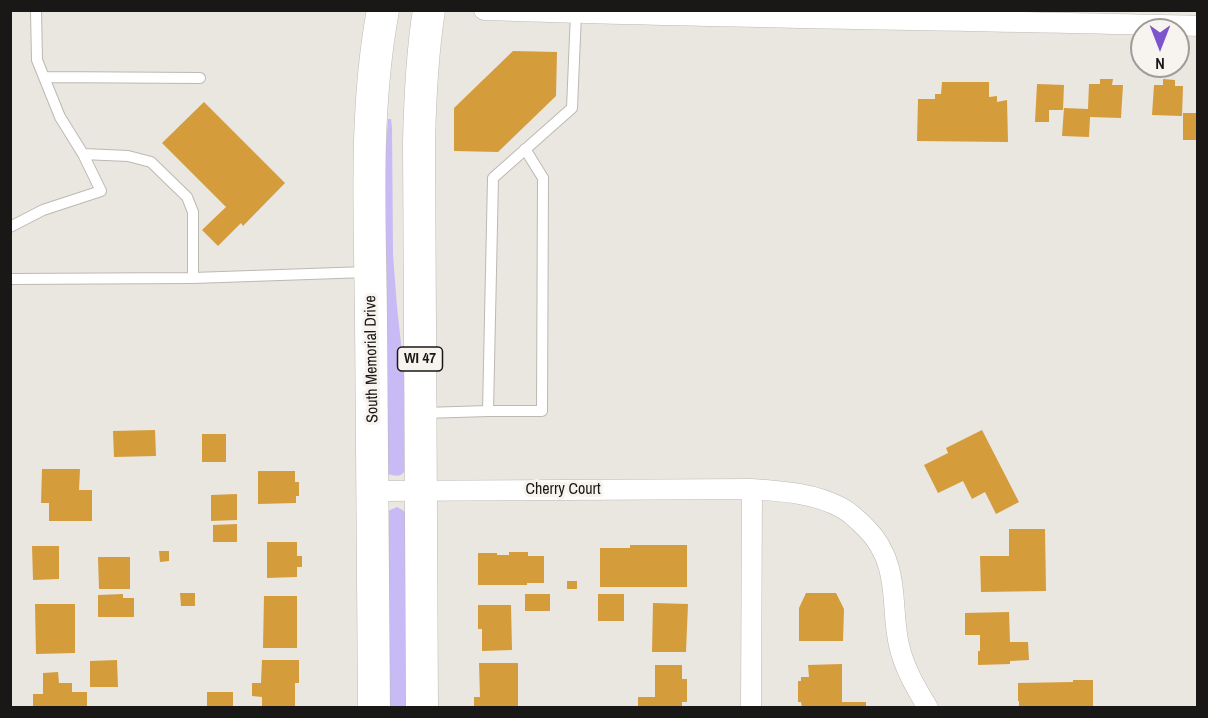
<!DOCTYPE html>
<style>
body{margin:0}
#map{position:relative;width:1208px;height:718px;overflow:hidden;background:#eae6e0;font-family:"Archivo Narrow",sans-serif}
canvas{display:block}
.frame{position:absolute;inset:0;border:12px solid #1a1816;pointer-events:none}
.north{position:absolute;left:1130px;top:18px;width:60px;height:60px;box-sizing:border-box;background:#f7f3ee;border:2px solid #9f9b98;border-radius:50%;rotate:180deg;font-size:16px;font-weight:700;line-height:24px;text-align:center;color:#1a1816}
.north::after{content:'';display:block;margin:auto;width:21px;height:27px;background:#7c55ce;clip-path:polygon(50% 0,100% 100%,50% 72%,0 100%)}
</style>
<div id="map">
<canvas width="1208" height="718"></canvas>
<div class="frame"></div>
<div class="north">N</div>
</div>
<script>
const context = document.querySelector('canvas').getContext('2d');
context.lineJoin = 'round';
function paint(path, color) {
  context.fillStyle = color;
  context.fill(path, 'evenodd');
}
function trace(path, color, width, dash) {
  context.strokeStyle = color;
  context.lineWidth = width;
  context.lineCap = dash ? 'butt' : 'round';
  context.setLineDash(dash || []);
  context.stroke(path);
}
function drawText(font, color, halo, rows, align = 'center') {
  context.font = font + ' "Archivo Narrow",sans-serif';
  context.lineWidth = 6;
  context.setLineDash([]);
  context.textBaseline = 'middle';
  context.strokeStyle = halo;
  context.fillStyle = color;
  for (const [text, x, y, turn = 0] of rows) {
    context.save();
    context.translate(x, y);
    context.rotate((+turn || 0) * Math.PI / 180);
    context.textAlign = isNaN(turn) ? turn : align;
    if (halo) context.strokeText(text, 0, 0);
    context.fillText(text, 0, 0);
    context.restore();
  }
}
const green = new Path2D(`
 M 388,119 L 391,119 L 392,128 L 393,255 L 397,307 L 407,398 L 408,467 C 401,477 399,477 388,474 L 385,396 L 385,157 Z
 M 397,507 L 404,511 L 408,517 L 408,707 L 386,707 L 388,511 Z`);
const building = new Path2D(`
 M 513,51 L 557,52 L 556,96 L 498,152 L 454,151 L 454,108 Z
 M 1100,79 L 1113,79 L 1112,85 L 1123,85 L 1121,118 L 1090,117 L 1089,137 L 1062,136 L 1064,108 L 1088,109 L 1089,84 L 1100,84 Z
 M 1163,79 L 1175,80 L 1175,86 L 1183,86 L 1182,116 L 1152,115 L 1154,85 L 1163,85 Z
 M 942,82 L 989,82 L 989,97 L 997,96 L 997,102 L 1007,100 L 1008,142 L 917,141 L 918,99 L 935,99 L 935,94 L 941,94 Z
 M 1037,84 L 1064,85 L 1063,110 L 1049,110 L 1049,122 L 1035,122 Z
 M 204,102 L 285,183 L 243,226 L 241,223 L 218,246 L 202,230 L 226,207 L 162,143 Z
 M 1183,113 L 1198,113 L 1198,140 L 1183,140 Z
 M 155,430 L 156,456 L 114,457 L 113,431 Z
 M 982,430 L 1019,502 L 996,514 L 985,492 L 972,499 L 963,481 L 938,493 L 924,465 L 948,453 L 946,448 Z
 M 202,434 L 226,434 L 226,462 L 202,462 Z
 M 42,469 L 80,469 L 79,490 L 92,490 L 92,521 L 49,521 L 49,503 L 41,503 Z
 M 258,471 L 295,471 L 295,482 L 299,482 L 299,496 L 296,496 L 296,503 L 258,504 Z
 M 237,494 L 237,520 L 211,521 L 211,495 Z
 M 237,524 L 237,542 L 213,542 L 213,525 Z
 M 1009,529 L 1045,529 L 1046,591 L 981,592 L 980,556 L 1009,556 Z
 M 267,542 L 297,542 L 297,556 L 302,556 L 302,567 L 297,567 L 297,577 L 267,578 Z
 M 630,545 L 687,545 L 687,587 L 600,587 L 600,548 L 630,548 Z
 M 32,546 L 59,546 L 59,579 L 33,580 Z
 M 159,551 L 169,551 L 169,561 L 160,562 Z
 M 509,552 L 528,552 L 528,556 L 544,556 L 544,583 L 527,583 L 527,585 L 478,585 L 478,553 L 497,553 L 497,555 L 509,555 Z
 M 98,557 L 130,557 L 130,589 L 99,589 Z
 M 567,581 L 577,581 L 577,589 L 567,589 Z
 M 180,593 L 195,593 L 195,606 L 181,606 Z
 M 806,593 L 836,593 L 844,609 L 843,641 L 799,641 L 799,608 Z
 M 123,594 L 123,598 L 134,598 L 134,617 L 98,617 L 98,595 Z
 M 525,594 L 550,594 L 550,611 L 525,611 Z
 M 598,594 L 624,594 L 624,621 L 598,621 Z
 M 264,596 L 297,596 L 297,648 L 263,648 Z
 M 653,603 L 688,604 L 686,652 L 652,652 Z
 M 35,604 L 75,604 L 75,653 L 36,654 Z
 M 478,605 L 511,605 L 512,650 L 482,651 L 482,629 L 478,629 Z
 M 1009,612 L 1010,642 L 1028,642 L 1029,660 L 1010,661 L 1010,664 L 978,665 L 978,651 L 980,651 L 980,635 L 965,635 L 965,613 Z
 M 117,660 L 118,687 L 90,687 L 90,661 Z
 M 262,660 L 299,660 L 299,683 L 295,683 L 295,708 L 262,707 L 262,697 L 252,696 L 252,683 L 261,683 Z
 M 479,663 L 518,663 L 518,708 L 474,708 L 474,697 L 480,697 Z
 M 842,664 L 842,702 L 866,702 L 866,708 L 802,708 L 801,702 L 798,702 L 798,681 L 801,681 L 801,677 L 809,677 L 808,665 Z
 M 655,665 L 682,665 L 682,679 L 687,679 L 687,702 L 682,702 L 682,708 L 638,708 L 638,697 L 655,697 Z
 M 58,672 L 59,683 L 72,683 L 72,692 L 87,692 L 87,708 L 33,708 L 33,694 L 43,694 L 43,673 Z
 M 1073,680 L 1093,680 L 1093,708 L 1019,708 L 1019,701 L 1018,701 L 1018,683 L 1073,682 Z
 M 207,692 L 233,692 L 233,708 L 207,708 Z`);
const lane = new Path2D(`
 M 45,77 L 200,78
 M 83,154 L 128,156 L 151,162 L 187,197 L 193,212 L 193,278
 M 10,227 L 43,210 L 101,191 L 83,154 L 60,117 L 37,60 L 36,10
 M 10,279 L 193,278 L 367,272
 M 488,411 L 542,411 L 543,178 L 525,149
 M 424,413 L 488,411 L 493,178 L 572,108 L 576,13`);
const street = new Path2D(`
 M 484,10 C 722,18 959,20 1198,26
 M 374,491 L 752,489 C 781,491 815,493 842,508 C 851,513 859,521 866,528 C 877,539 885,553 889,568 C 896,593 893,620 899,645 C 904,668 916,688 928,708
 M 751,708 L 752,489`);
const primary = new Path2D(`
 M 374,708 C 374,578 373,448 371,318 C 370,215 364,112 383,10
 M 422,708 L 419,142 C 420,98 422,54 429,10`);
const shields = [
 [420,359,45]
];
const shieldNames = [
 ["WI 47",420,359]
];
const streetNames = [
 ["South Memorial Drive",372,359,-91],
 ["Cherry Court",563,490]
];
paint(green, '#c7baf5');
paint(building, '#d59c3b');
trace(lane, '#bcb9b3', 12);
trace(street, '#bcb9b3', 21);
trace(primary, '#bcb9b3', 33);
trace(lane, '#fff', 10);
trace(street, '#fff', 20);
trace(primary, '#fff', 32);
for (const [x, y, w] of shields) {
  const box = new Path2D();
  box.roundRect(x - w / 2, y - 12, w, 24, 4.5);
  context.fillStyle = '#f7f3ee';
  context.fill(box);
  trace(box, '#1a1816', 1.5);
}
drawText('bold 15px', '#1a1816', null, shieldNames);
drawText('16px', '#1a1816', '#f7f3ee', streetNames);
</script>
